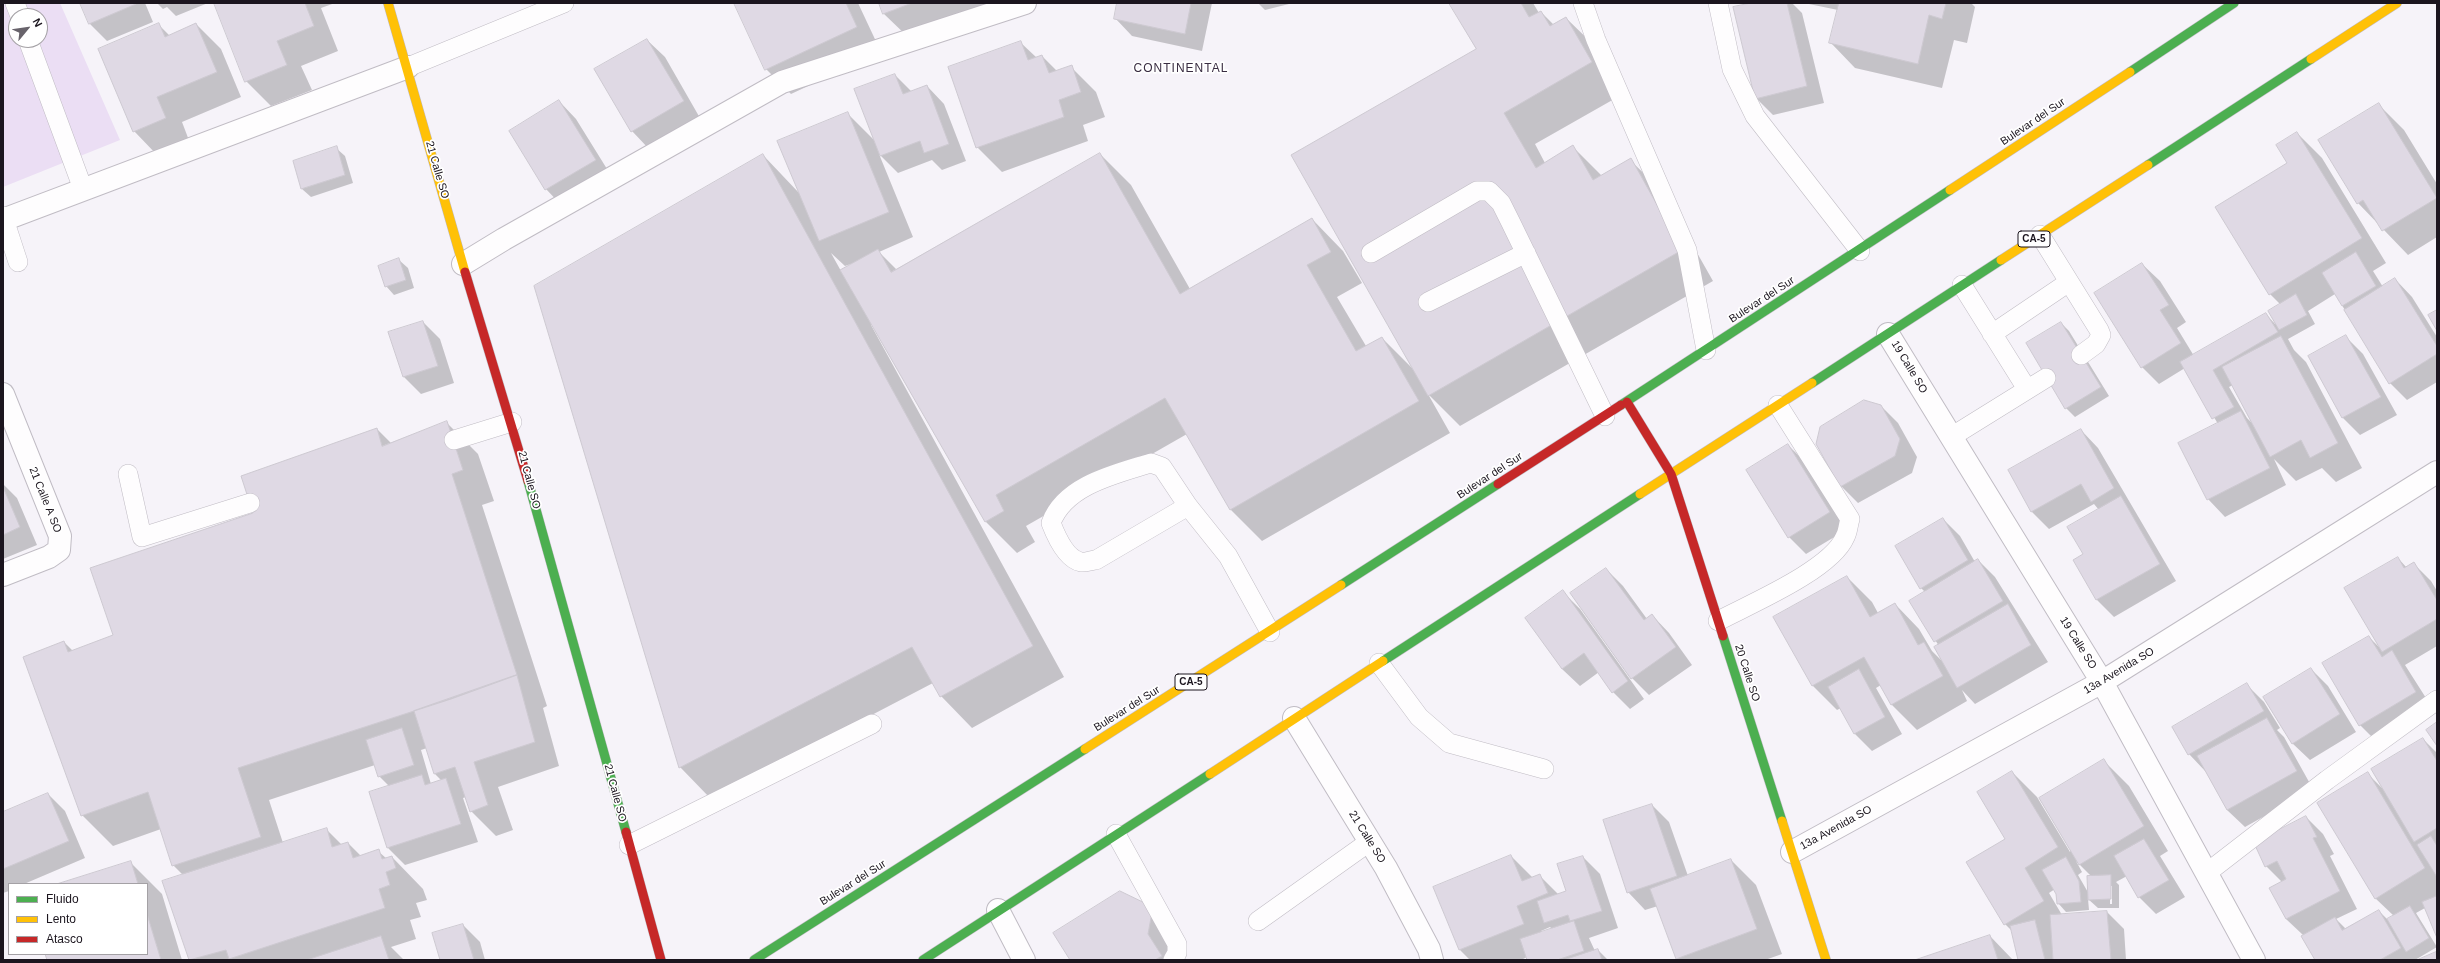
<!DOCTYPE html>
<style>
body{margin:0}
#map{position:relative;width:2440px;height:963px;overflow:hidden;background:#f6f3f9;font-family:Helvetica,sans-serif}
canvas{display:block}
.frame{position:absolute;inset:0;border:4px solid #1b151e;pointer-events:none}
.legend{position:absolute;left:8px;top:883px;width:140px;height:72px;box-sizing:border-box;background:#fff;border:1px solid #a4a1a5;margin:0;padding:5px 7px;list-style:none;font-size:12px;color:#1b151e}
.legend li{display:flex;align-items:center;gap:8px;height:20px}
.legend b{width:20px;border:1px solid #a4a1a5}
.north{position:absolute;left:8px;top:8px;width:40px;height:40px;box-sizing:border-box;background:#fff;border:1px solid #a4a1a5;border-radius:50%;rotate:61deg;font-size:11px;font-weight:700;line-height:16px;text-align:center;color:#1b151e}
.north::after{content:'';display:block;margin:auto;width:14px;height:18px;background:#68636b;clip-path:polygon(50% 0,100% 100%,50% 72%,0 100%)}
</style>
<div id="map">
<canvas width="2440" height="963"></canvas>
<div class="frame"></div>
<ul class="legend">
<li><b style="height:5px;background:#4caf50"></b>Fluido</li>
<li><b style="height:5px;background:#ffc107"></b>Lento</li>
<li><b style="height:5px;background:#c62828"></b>Atasco</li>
</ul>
<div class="north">N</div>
</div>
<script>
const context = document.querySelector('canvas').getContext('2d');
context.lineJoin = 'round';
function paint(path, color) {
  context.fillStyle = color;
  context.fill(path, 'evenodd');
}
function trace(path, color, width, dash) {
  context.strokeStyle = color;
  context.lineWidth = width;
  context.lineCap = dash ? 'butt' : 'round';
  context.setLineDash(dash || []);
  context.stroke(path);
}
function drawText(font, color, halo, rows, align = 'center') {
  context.font = font + ' Helvetica,sans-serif';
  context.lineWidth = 3.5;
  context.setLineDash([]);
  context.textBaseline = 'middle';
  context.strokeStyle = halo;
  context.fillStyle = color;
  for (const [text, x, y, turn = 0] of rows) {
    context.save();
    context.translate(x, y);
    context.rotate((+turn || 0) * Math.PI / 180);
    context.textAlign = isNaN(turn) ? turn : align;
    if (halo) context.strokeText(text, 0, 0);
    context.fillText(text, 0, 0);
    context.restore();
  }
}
const green = new Path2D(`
 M 3,3 L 60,3 L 120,140 L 3,187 ZM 16,16 L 40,16 L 40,40 L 16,40 Z`);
const shadow = new Path2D(`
 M 81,3 L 145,3 L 153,22 L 107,41 L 90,24 Z
 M 157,3 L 208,3 L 176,16 L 167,7 L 163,9 Z
 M 215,3 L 335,3 L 321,8 L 338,51 L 301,66 L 312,90 L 271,106 L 246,81 Z
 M 735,3 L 858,3 L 881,52 L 791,94 L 766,69 Z
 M 880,3 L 989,3 L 991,7 L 909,38 L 884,14 Z
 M 1118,3 L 1212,3 L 1202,51 L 1132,36 L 1115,18 Z
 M 1258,3 L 1293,3 L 1265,10 Z
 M 1450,3 L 1533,3 L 1539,13 L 1541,12 L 1554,25 L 1566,18 L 1598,49 L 1623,94 L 1535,144 L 1545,163 L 1573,147 L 1602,176 L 1630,160 L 1662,191 L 1713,281 L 1460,426 L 1428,394 L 1450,433 L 1262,541 L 1230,509 L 1187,434 L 1026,526 L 1035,542 L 1017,553 L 986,522 L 872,324 L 871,325 L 1064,677 L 972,728 L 941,696 L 933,683 L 711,799 L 680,767 L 763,155 L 800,194 L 848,114 L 875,141 L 895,75 L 912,92 L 927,86 L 944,104 L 966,161 L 942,170 L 932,160 L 898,173 L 879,154 L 913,237 L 879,252 L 897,270 L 1100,154 L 1131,185 L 1190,289 L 1312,219 L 1343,251 L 1362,283 L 1337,297 L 1366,346 L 1382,338 L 1414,370 L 1477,49 ZM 831,253 L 845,266 L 854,263 L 841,271 Z
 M 1755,3 L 1792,3 L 1802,13 L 1824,103 L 1773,115 L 1756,98 Z
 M 1804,3 L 1971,3 L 1975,7 L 1967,43 L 1954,40 L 1942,88 L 1855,68 L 1831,43 L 1838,10 Z
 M 196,24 L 221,49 L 241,97 L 182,122 L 190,143 L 158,156 L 134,131 L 159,25 L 170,36 Z
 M 647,40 L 665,57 L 700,118 L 649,149 L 632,131 Z
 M 1020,42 L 1037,58 L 1042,56 L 1057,71 L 1071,67 L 1096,92 L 1105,117 L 1083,125 L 1088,141 L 1002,172 L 977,147 Z
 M 559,101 L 576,119 L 612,177 L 563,207 L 546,189 L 510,131 Z
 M 2379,105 L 2404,130 L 2437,184 L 2437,237 L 2408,255 L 2358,203 Z
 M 2297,133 L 2322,158 L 2386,263 L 2373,271 L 2383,287 L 2395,279 L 2412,297 L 2437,337 L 2437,382 L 2407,400 L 2390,383 L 2335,294 L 2308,311 L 2315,324 L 2288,339 L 2294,350 L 2306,362 L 2362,468 L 2336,482 L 2322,468 L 2296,481 L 2274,459 L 2286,485 L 2225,517 L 2208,499 L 2218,424 L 2185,368 L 2159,384 L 2142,367 L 2095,294 L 2142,264 L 2160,281 L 2186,322 L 2177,328 L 2194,356 L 2266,314 L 2275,324 L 2280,304 L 2270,294 L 2288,163 ZM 2233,385 L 2253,424 L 2247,418 L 2229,387 Z
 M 336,148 L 345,156 L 353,183 L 311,197 L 302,189 L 294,162 Z
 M 399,260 L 408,268 L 414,288 L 394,295 L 386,286 Z
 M 423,322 L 440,339 L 454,383 L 421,394 L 404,377 Z
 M 2061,323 L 2069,331 L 2109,396 L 2075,417 L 2066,408 Z
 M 2346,337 L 2363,354 L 2397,415 L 2360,435 L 2343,418 L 2309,357 Z
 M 1881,406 L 1898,423 L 1917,457 L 1912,473 L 1858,503 L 1841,486 Z
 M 447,423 L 478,454 L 494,501 L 482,505 L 547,706 L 543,708 L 559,766 L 498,787 L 513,830 L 496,836 L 471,811 L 466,797 L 463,798 L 478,842 L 405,865 L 388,848 L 389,786 L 379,776 L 375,765 L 269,800 L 283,843 L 326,829 L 342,845 L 348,843 L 361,856 L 378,851 L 387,859 L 392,857 L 423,889 L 427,900 L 416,903 L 421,917 L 410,920 L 416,939 L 391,947 L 404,960 L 190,960 L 164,882 L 183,875 L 173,865 L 161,829 L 113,846 L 82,815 L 64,642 L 73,651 L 114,636 L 254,514 L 377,429 L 391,443 ZM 427,748 L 435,774 L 442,781 L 431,784 L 421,750 Z
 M 2081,430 L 2098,448 L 2176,581 L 2114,617 L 2097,600 L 2084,554 L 2099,510 L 2094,504 L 2049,529 L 2032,512 L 2009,471 Z
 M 1788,445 L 1805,462 L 1846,530 L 1806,554 L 1789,537 Z
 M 3,484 L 17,498 L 37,545 L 3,559 Z
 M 1943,519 L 1960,536 L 1975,562 L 1978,560 L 1995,577 L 2048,662 L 1975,704 L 1962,690 L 1967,701 L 1917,730 L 1892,705 L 1881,685 L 1876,688 L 1902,734 L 1872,751 L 1855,734 L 1841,708 L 1837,710 L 1812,685 L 1847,577 L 1872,602 L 1878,613 L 1895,604 L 1919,629 L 1932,651 L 1943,662 L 1939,646 L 1910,601 L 1925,592 L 1921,588 Z
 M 2398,558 L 2407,568 L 2414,564 L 2431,581 L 2437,591 L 2437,646 L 2405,665 L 2433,709 L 2377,742 L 2360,725 L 2369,637 L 2380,648 Z
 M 1606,569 L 1623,586 L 1647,619 L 1652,615 L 1669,633 L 1692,665 L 1649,695 L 1632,678 Z
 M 1563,592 L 1580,609 L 1644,699 L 1630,709 L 1613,692 L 1599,672 L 1580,686 L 1562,669 L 1526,618 Z
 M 2311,669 L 2328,686 L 2356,732 L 2310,760 L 2292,743 Z
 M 2247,685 L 2264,702 L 2280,728 L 2277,730 L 2284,737 L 2313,789 L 2245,827 L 2227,810 L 2206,772 L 2189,754 L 2173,728 Z
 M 2423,739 L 2437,753 L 2437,936 L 2425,908 L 2416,913 L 2437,947 L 2415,960 L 2316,960 L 2303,935 L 2286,919 L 2270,888 L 2282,882 L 2266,866 L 2255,843 L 2306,817 L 2323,834 L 2334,854 L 2330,856 L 2357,909 L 2336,919 L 2346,929 L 2379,911 L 2388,920 L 2394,916 L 2375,898 L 2368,774 L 2383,789 Z
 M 2104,761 L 2129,786 L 2168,851 L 2160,856 L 2185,897 L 2156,914 L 2139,897 L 2127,876 L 2116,882 L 2119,885 L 2119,908 L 2098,908 L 2088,899 L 2089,910 L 2066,912 L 2058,903 L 2055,889 L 2049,893 L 2062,915 L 2107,912 L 2124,929 L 2126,960 L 2019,960 L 2013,932 L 2005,924 L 2007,840 L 2012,772 L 2037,797 L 2070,852 ZM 2076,861 L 2092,877 L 2089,894 L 2078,875 L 2082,872 ZM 2110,886 L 2112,886 L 2112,904 L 2110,904 Z
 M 48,794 L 65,811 L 85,858 L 24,884 L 9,884 L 9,891 L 3,893 L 3,813 Z
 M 1652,805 L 1669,822 L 1688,876 L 1731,860 L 1756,885 L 1782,954 L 1765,960 L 1677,959 L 1658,906 L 1645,910 L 1628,892 Z
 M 1511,856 L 1533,878 L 1539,875 L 1559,895 L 1567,892 L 1583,857 L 1600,874 L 1618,928 L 1589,938 L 1595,951 L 1598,950 L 1608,960 L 1528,960 L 1527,957 L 1521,960 L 1470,960 L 1460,950 L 1435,888 ZM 1550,927 L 1552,929 L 1542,933 L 1541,931 Z
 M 131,863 L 162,894 L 182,960 L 48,960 L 46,954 L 147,954 L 147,884 L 61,884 Z
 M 1152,908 L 1173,960 L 1072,960 Z
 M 463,925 L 480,942 L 485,960 L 441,960 Z
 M 1990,936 L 2013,960 L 1919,960 Z`);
const building = new Path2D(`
 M 80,3 L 135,3 L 136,4 L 89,24 Z
 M 214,3 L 305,3 L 314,26 L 277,41 L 287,65 L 245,82 Z
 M 734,3 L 846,3 L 857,27 L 765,70 Z
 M 879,3 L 912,3 L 883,14 Z
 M 1117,3 L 1191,3 L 1185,34 L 1114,19 Z
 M 1449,3 L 1521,3 L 1529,17 L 1541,11 L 1550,26 L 1566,17 L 1592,62 L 1504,113 L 1536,168 L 1573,145 L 1593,180 L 1631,158 L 1682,250 L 1428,396 L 1291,155 L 1476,49 Z
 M 1751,3 L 1787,3 L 1807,86 L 1755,99 L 1733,7 Z
 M 1839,3 L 1946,3 L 1942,19 L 1929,15 L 1918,64 L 1829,43 Z
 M 159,23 L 165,37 L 196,23 L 217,72 L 157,97 L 166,118 L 133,132 L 98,49 Z
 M 647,39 L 684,101 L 631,132 L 594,69 Z
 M 1021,41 L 1028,60 L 1042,55 L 1049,73 L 1072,65 L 1081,92 L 1059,100 L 1064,117 L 976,148 L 948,67 Z
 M 895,74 L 903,94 L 927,85 L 949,144 L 924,153 L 920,141 L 880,156 L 854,89 Z
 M 559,100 L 596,160 L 545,190 L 509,131 Z
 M 2379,103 L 2437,198 L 2382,231 L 2363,200 L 2357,204 L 2318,140 Z
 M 848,112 L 889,212 L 819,241 L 777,141 Z
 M 2297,132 L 2362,238 L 2269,295 L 2215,207 L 2287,163 L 2276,145 Z
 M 337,146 L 345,175 L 301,189 L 293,161 Z
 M 1100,153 L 1180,294 L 1312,218 L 1331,252 L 1307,265 L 1356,351 L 1382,337 L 1419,401 L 1230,510 L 1165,398 L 996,495 L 1004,511 L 985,522 L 840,270 L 878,249 L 891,272 Z
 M 763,154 L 1033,646 L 940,697 L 912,647 L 679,768 L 534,286 Z
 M 2356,252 L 2376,286 L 2342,306 L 2322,273 Z
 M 399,258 L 406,280 L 385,287 L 378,266 Z
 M 2142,263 L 2169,305 L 2160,310 L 2181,343 L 2141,368 L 2094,293 Z
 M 2395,278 L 2437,346 L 2437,354 L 2389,384 L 2344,310 Z
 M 2296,294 L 2307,315 L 2279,330 L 2268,311 Z
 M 2437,310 L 2437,331 L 2428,315 Z
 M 2266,313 L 2278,332 L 2213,370 L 2234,407 L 2212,419 L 2180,362 Z
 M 423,321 L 438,366 L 403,377 L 388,332 Z
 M 2061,322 L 2101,387 L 2065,409 L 2026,343 Z
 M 2346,335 L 2381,397 L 2342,418 L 2308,356 Z
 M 2281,336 L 2338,443 L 2310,458 L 2301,440 L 2270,457 L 2222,367 Z
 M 1864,400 L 1881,405 L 1900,439 L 1895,456 L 1840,487 L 1816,444 L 1820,427 Z
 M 2241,411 L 2270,468 L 2207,500 L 2178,443 Z
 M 447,421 L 463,470 L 452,474 L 517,675 L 451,699 L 238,768 L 261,837 L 172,866 L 148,792 L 81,816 L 23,657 L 64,641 L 68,652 L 113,635 L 90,568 L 253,513 L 241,476 L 377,428 L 382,446 Z
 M 2081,429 L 2114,488 L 2091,502 L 2081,484 L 2031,512 L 2008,470 Z
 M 1788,444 L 1830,512 L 1788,538 L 1746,470 Z
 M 3,487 L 20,527 L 3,535 Z
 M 2121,496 L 2160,564 L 2096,600 L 2073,560 L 2083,554 L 2067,527 Z
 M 1943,518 L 1968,560 L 1920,589 L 1895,546 Z
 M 2398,557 L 2404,568 L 2414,562 L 2437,600 L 2437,619 L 2382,652 L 2344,588 Z
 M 1978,559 L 2003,601 L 1934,642 L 1909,601 Z
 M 1606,568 L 1644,620 L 1652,614 L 1676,647 L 1631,679 L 1570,593 Z
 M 1847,576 L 1870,617 L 1895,603 L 1918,645 L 1924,642 L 1943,676 L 1891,705 L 1864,657 L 1812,686 L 1773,617 Z
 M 1563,590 L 1628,681 L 1612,693 L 1584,653 L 1562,669 L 1525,618 Z
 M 2008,604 L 2031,645 L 1957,688 L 1934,647 Z
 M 2369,636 L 2382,657 L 2392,650 L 2416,692 L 2359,726 L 2322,663 Z
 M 2311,668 L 2340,714 L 2292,744 L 2263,697 Z
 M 1859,669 L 1885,717 L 1854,734 L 1828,687 Z
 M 517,675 L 535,742 L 474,762 L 488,805 L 470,812 L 455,767 L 434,774 L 414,711 Z
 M 2247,683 L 2264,711 L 2188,755 L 2172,727 Z
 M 2267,718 L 2297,771 L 2227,810 L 2197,756 Z
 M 2437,722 L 2437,746 L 2426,730 Z
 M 402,728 L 414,765 L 378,777 L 366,740 Z
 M 2423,738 L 2437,761 L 2437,828 L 2414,842 L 2371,769 Z
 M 2104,759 L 2144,826 L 2079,865 L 2039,798 Z
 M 2012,771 L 2058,847 L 2025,868 L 2044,901 L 2004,925 L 1966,862 L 2005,839 L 1977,792 Z
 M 2368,772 L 2425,868 L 2375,899 L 2317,803 Z
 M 422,775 L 425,785 L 446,778 L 461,824 L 387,848 L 369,792 Z
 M 48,793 L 69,841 L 3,869 L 3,812 Z
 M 1652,804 L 1677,876 L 1627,893 L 1603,820 Z
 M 2306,816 L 2317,837 L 2313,838 L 2340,891 L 2286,919 L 2269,888 L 2286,879 L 2277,861 L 2265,867 L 2254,843 Z
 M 327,828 L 332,847 L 348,842 L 353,858 L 379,849 L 382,859 L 392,856 L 396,868 L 386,872 L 390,885 L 379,889 L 385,908 L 229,959 L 226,950 L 189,960 L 162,881 Z
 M 2431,836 L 2437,846 L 2437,877 L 2417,845 Z
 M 2144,839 L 2169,880 L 2138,898 L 2114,856 Z
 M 1511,855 L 1522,881 L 1540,874 L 1548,893 L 1517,906 L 1524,924 L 1459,950 L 1433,887 Z
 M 1583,856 L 1602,911 L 1570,921 L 1568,915 L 1544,923 L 1537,901 L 1566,891 L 1557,864 Z
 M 2066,857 L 2079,881 L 2081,902 L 2057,904 L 2056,894 L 2042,870 Z
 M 1731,859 L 1757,929 L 1676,959 L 1650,889 Z
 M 131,861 L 138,884 L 57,884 Z
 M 2111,875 L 2111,899 L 2088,900 L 2087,876 Z
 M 1120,891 L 1153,907 L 1148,934 L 1162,956 L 1155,960 L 1070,960 L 1053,933 Z
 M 2437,896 L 2437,938 L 2422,902 Z
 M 2410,906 L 2429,938 L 2406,952 L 2387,919 Z
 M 2379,910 L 2401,948 L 2380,960 L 2315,960 L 2301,936 L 2335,917 L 2342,930 Z
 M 2107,911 L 2111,960 L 2053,960 L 2050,915 Z
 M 147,914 L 161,960 L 47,960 L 45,954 L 147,954 Z
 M 2035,920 L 2045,960 L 2018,960 L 2010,926 Z
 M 1574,921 L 1584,951 L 1557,960 L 1527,960 L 1520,939 Z
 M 463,924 L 474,960 L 440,960 L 432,933 Z
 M 1990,935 L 1998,960 L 1915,960 Z
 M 381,936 L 389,960 L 307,960 Z
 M 1598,949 L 1602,960 L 1564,960 Z
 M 2436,952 L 2437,960 L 2417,960 Z`);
const lane = new Path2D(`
 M 15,3 L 20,16
 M 1583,3 L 1596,40 L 1687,250 L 1706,350
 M 1718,3 L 1732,69 L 1755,116 L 1860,251
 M 28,40 L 83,189
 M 408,67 L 564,3
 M 3,216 L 18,262
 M 2040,235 L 2099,330 L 2101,335 L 2096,344 L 2081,355
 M 1371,253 L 1477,191 L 1489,191 L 1501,203 L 1511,223 L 1605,416
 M 1962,285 L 2027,389
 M 1428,302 L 1526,253
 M 1992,334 L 2069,282
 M 1951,437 L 2046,378
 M 454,440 L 512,422
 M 128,474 L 142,537 L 250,503
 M 1188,506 L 1096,560 C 1092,560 1085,563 1081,562 C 1066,559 1056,536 1051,523 C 1065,485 1116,474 1151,463 L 1162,467 L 1188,506 L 1228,556 L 1270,632
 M 1718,621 C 1750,604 1831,570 1845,537 C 1848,532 1848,525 1850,519 L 1778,405
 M 1379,663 L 1419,717 L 1449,743 L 1544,769
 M 1116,834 L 1177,944 L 1177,953 L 1173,960
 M 629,845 L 872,724
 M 2208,872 L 2327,780 L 2437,700
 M 1258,921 L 1369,842`);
const street = new Path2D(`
 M 3,220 L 408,67
 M 463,264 L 504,239 L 782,82 L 1025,3
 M 1888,334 L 2102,682 L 2254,960
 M 3,394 L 60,536 L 59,550 L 49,557 L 3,575
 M 1294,718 L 1386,868 L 1429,949 L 1432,960
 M 1792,852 L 2102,682 L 2437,472
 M 998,910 L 1024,960`);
const fast = new Path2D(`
 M 2130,72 L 2234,3
 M 2148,165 L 2311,59
 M 1812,383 L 2001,260
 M 1621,405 L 1950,190
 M 528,481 L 626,832
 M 1341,585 L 1498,484
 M 1723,636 L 1782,821
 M 1383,661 L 1640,494
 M 754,960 L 1085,749
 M 923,960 L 1210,774`);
const slow = new Path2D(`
 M 388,3 L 465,272
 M 2311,59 L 2397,3
 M 1950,190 L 2130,72
 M 2001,260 L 2148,165
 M 1640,494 L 1812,383
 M 1085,749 L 1341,585
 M 1210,774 L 1383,661
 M 1782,821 L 1826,960`);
const jam = new Path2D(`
 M 465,272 L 528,481
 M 1627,402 L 1671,474 L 1723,636
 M 1498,484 L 1621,405
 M 626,832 L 661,960`);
const shields = [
 [2034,239,32],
 [1191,682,32]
];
const shieldNames = [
 ["CA-5",2034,239],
 ["CA-5",1191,682]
];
const streetNames = [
 ["Bulevar del Sur",2033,122,-34],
 ["21 Calle SO",437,170,74],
 ["Bulevar del Sur",1762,300,-33],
 ["19 Calle SO",1909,367,59],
 ["Bulevar del Sur",1490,476,-33],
 ["21 Calle SO",529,480,75],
 ["21 Calle A SO",45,500,68],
 ["19 Calle SO",2078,643,58],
 ["13a Avenida SO",2119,671,-31],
 ["20 Calle SO",1747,673,72],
 ["Bulevar del Sur",1127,709,-32],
 ["21 Calle SO",615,793,75],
 ["13a Avenida SO",1836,828,-29],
 ["21 Calle SO",1367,837,58],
 ["Bulevar del Sur",853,883,-32]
];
const neighbourhoodNames = [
 ["CONTINENTAL",1181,69]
];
paint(green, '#ebdef4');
paint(shadow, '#0003');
paint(building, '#dfd9e4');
trace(building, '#cdc9d1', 1);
trace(lane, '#c0bcc4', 20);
trace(street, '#c0bcc4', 24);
trace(fast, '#c0bcc4', 10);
trace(slow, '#c0bcc4', 10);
trace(jam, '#c0bcc4', 10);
trace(lane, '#fefdfe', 19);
trace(street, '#fefdfe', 22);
trace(fast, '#4caf50', 9);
trace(slow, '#ffc107', 9);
trace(jam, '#c62828', 9);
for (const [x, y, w] of shields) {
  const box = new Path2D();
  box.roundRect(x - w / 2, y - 8, w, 16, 3);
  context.fillStyle = '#fff';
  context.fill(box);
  trace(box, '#1b151e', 1);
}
drawText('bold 10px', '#1b151e', null, shieldNames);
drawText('11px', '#1b151e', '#fff', streetNames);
context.letterSpacing = '1px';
drawText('12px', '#392c41', '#fff', neighbourhoodNames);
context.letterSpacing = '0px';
</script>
